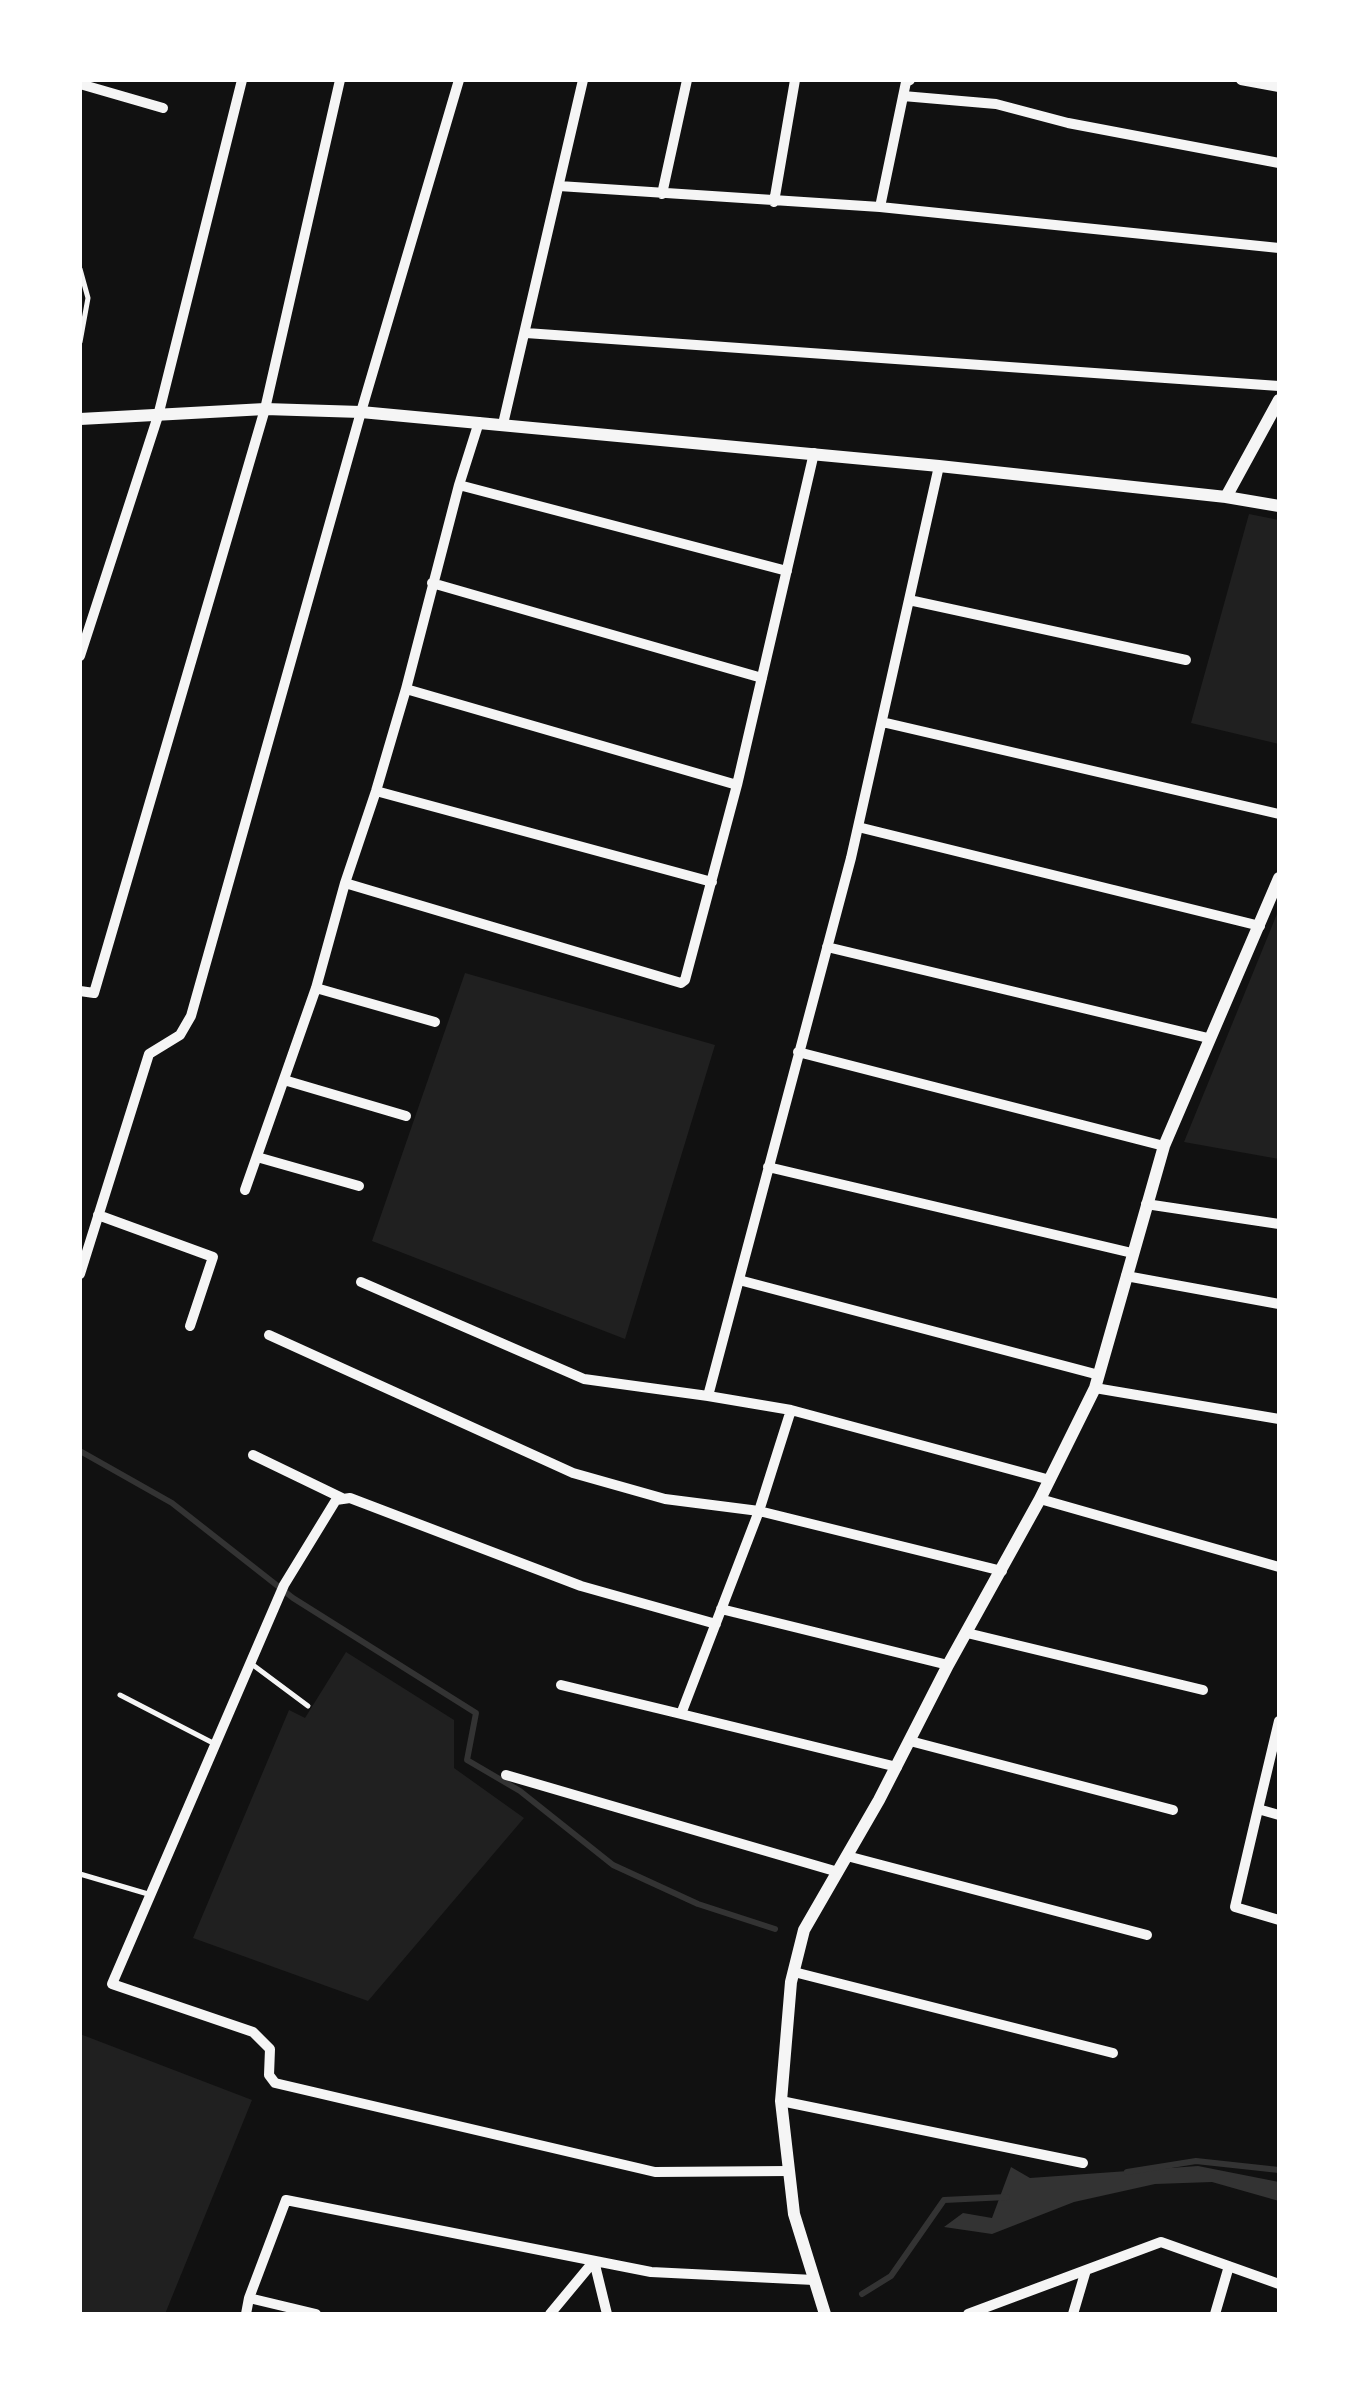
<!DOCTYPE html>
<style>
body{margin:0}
#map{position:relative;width:1359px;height:2394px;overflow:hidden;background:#111;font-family:"Sofia Sans Condensed",sans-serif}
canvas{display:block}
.frame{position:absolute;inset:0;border:82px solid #fff;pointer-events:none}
</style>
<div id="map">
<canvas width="1359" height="2394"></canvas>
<div class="frame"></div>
</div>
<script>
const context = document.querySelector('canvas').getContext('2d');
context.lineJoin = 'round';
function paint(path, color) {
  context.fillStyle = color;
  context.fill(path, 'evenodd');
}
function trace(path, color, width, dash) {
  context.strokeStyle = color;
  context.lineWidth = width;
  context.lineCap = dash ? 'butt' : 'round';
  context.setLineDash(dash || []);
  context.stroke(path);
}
const green = new Path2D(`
 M 1249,514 L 1279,520 L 1279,744 L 1191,723 Z
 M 1279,909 L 1279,1159 L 1184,1142 Z
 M 465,973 L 715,1045 L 625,1339 L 372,1241 Z
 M 346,1652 L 454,1720 L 454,1768 L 524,1818 L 368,2001 L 193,1938 L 289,1710 L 305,1718 Z
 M 80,2034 L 252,2100 L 165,2314 L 80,2314 Z`);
const water = new Path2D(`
 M 1198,2166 L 1279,2182 L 1279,2201 L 1212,2182 L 1155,2184 L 1074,2202 L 992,2234 L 944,2227 L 963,2213 L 992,2218 L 1011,2167 L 1030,2178 Z`);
const stream = new Path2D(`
 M 80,1451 L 172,1503 L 293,1598 L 476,1713 L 467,1760 L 520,1791 L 613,1865 L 698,1904 L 775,1929
 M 1127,2172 L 1196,2161 L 1279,2170
 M 862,2294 L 891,2276 L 944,2200 L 1007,2197`);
const service = new Path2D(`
 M 80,269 L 88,298 L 80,342
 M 253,1665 L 308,1706
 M 120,1695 L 213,1743
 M 80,1874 L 148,1894`);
const minor = new Path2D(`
 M 1241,80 L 1279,87
 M 80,84 L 163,108
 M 903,96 L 996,104 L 1068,123 L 1279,163
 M 559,186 L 880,207 L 1279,248
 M 662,194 L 687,80
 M 774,202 L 795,80
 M 880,207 L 906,82 L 910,80
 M 526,333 L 1279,386
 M 503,424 L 583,80
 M 939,466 L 851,858 L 708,1396 L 791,1410 L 1050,1480
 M 459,485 L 787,571
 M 432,583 L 762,678
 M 909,600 L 1186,660
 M 80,656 L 158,416 L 242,80
 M 406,689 L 737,785
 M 882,722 L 1279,814
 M 376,791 L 712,882
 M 858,827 L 1260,926
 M 345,883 L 681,983 L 685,980 L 737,785 L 814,453
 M 827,947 L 1208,1038
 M 316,988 L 435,1022
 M 80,991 L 94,993 L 265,409 L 340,80
 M 798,1052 L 1164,1146
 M 284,1080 L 406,1116
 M 257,1157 L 359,1186
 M 768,1167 L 1132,1253
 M 245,1190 L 316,988 L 345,883 L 376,791 L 406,689 L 459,485 L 479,422
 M 1146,1204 L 1279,1224
 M 98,1215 L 213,1257 L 190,1326
 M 80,1274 L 149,1054 L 180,1035 L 191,1016 L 361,412 L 459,80
 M 1126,1276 L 1279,1304
 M 739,1280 L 1099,1375
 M 361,1282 L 584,1379 L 708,1396
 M 269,1335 L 573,1473 L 665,1499 L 759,1511 L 1002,1571
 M 1095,1388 L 1279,1419
 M 791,1410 L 759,1511 L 681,1714 L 897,1767
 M 253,1455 L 342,1498
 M 1040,1499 L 1279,1567
 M 721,1609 L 948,1665
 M 716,1624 L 581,1586 L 350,1498 L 336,1500 L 284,1585 L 112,1984 L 253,2032 L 270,2049 L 269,2075 L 275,2083 L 655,2172 L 789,2171
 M 967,1633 L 1203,1690
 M 561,1685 L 681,1714
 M 1279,1721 L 1258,1809 L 1279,1815
 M 910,1741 L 1173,1810
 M 506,1775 L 838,1872
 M 1258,1809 L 1235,1907 L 1279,1920
 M 847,1856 L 1147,1935
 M 794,1972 L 1113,2053
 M 781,2101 L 1083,2163
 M 594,2261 L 607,2314
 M 249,2298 L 286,2200 L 651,2272 L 814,2280
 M 246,2314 L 249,2298 L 316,2314
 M 550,2314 L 594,2261
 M 968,2314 L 1161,2242 L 1279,2284
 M 1073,2314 L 1086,2270
 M 1215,2314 L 1229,2266`);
const tertiary = new Path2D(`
 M 80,419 L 265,409 L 361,412 L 939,466 L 1226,497 L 1279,506
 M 1226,497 L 1279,400
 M 825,2314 L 794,2214 L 781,2101 L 791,1982 L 804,1930 L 879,1800 L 948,1665 L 1040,1499 L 1095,1388 L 1164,1146 L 1279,878`);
paint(green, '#202020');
paint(water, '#333');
trace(stream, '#333', 6);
trace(service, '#f5f5f5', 5);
trace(minor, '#f5f5f5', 10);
trace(tertiary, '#f5f5f5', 12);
</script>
